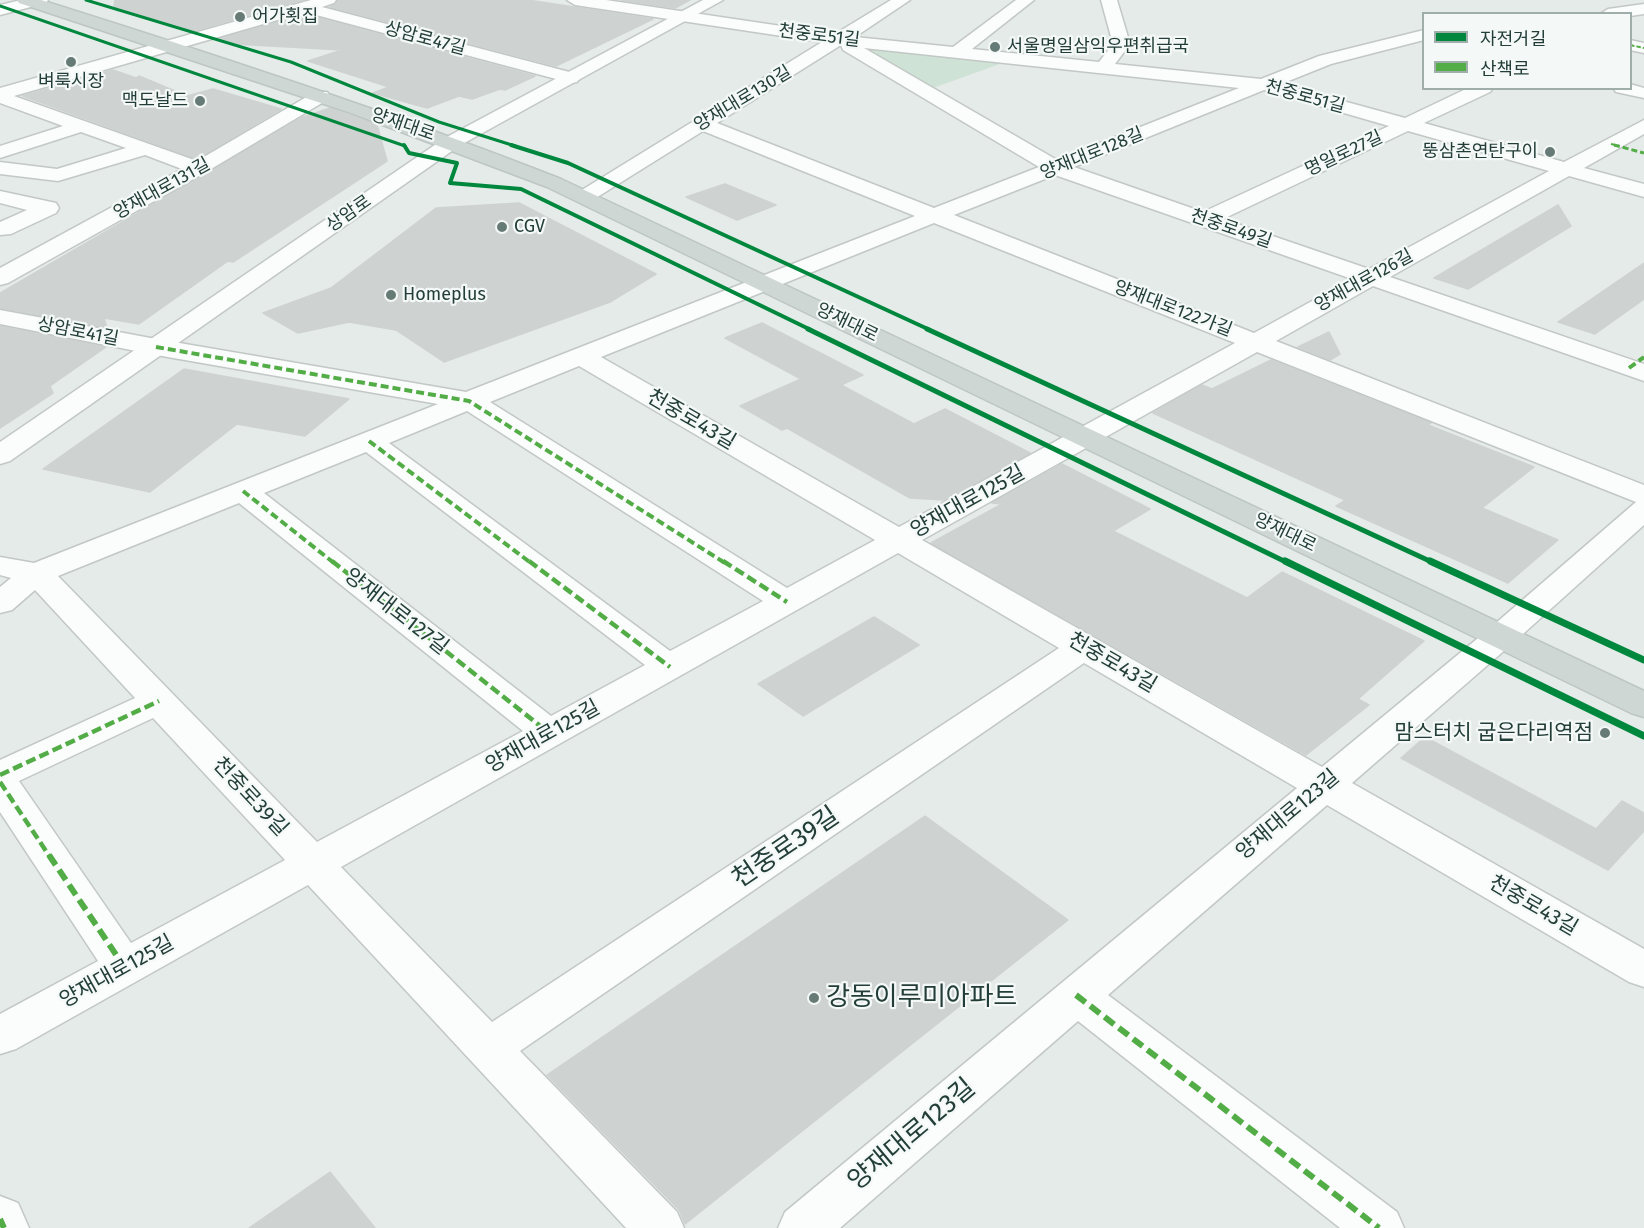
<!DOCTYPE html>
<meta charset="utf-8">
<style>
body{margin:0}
#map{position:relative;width:1644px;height:1228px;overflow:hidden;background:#e5ebe8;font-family:"Fira Sans","Noto Sans KR",sans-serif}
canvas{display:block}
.legend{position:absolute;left:1422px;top:12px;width:210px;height:78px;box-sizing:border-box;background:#f4f9f7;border:2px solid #a0aeab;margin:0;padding:8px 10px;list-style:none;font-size:18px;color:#233e38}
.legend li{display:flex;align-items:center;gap:12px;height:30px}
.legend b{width:30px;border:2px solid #a0aeab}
</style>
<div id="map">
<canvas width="1644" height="1228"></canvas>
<ul class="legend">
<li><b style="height:8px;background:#00873e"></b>자전거길</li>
<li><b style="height:8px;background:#53ad46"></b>산책로</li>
</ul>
</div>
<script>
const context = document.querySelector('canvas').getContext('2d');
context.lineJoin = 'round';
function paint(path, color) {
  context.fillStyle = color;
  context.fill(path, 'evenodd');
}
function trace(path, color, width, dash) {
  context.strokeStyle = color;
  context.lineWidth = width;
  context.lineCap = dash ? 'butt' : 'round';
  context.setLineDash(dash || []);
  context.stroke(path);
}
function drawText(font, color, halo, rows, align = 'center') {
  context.font = font + ' "Fira Sans","Noto Sans KR",sans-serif';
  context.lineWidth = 4.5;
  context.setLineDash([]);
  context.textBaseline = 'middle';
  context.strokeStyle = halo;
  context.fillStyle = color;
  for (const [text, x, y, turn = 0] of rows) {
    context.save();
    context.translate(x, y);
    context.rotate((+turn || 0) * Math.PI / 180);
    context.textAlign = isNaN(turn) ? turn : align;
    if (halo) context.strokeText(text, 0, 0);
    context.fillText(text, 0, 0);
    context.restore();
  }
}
const green = new Path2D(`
 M 856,45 L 1008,61 L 933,88 Z`);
const building = new Path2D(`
 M 115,0 L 303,0 L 193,31 L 114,6 Z
 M 338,0 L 528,0 L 653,19 L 556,66 L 330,7 L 336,4 Z
 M 621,0 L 690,0 L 675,8 Z
 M 305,14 L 535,76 L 505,90 L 500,89 L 472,99 L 459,96 L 427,108 L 373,93 L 389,87 L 308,61 L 342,50 L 234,44 L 219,39 Z
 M 113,70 L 136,78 L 139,76 L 187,96 L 213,89 L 281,109 L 197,159 L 23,96 Z
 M 330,108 L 377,125 L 387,161 L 233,262 L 228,261 L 139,324 L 104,318 L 107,328 L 0,308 L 0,293 L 303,117 Z
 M 725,184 L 776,205 L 737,220 L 686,197 Z
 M 519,203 L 656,274 L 610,302 L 444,362 L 396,330 L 349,322 L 298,333 L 263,313 L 331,288 L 436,208 Z
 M 1558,205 L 1571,226 L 1468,289 L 1434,278 Z
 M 1644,263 L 1644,299 L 1595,334 L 1558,322 Z
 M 762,323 L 863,375 L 841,385 L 914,424 L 945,409 L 1030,453 L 944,500 L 910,498 L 787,428 L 782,430 L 740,406 L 801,379 L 725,338 Z
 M 0,326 L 106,347 L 50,386 L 53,393 L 0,428 Z
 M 1329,332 L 1340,354 L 1330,360 L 1298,347 Z
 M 1271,360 L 1431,423 L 1428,425 L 1534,467 L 1482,508 L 1558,540 L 1508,583 L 1336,506 L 1345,500 L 1153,413 L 1202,385 L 1212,389 Z
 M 184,369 L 349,399 L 305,436 L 237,424 L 150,492 L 43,469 Z
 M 1062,464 L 1150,509 L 1113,531 L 1247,598 L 1282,572 L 1424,641 L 1358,699 L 1369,705 L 1306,755 L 931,543 L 1002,504 L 992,503 Z
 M 874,617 L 919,645 L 803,716 L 758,684 Z
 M 1425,737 L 1596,829 L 1622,801 L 1644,813 L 1644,831 L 1608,870 L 1401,758 Z
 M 925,816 L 1068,920 L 685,1224 L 679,1210 L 547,1075 Z
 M 330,1172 L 375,1228 L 249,1228 Z`);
const minor = new Path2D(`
 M 21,0 L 48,0 L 46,3 L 0,15 L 0,5 Z
 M 311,0 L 336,0 L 334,3 L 322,7 L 577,74 L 580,78 L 577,82 L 571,83 L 305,12 L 14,96 L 197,161 L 315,92 L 327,92 L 330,96 L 327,100 L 206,172 L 8,283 L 0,285 L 0,268 L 182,169 L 145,155 L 58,181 L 0,174 L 0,162 L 57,169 L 126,148 L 81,132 L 0,158 L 0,146 L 63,126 L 0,103 L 0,88 Z
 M 567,0 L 606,0 L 835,34 L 891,0 L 910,0 L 855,37 L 953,47 L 1016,0 L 1034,0 L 972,49 L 1099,62 L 1113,44 L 1101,0 L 1117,0 L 1130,44 L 1115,64 L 1261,79 L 1319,56 L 1424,30 L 1424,40 L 1331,64 L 1281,84 L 1405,118 L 1468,88 L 1493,88 L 1490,92 L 1424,123 L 1564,162 L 1644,120 L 1644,134 L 1584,168 L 1644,184 L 1644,197 L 1569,176 L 1390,277 L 1644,364 L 1644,381 L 1373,286 L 1276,341 L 1644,485 L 1644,525 L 1513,643 L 1352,783 L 1644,949 L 1644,987 L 1629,982 L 1327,805 L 1108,995 L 1397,1212 L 1404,1228 L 1340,1228 L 1078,1021 L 840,1228 L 778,1228 L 785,1212 L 1297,788 L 1084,663 L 520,1051 L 677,1212 L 684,1228 L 626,1228 L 308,885 L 16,1049 L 0,1054 L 0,1014 L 98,961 L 0,812 L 0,760 L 135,698 L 35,590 L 12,610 L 0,613 L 0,587 L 11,578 L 0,575 L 0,557 L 34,563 L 438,404 L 156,355 L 0,324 L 0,310 L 156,339 L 466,392 L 915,216 L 703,131 L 591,201 L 584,203 L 577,201 L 573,197 L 577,193 L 822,42 L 575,5 ZM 841,45 L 843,50 L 1039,167 L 934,208 L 717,123 ZM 864,48 L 1239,88 L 1057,160 ZM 1264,90 L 1389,126 L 1203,212 L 1074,167 ZM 1408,131 L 1549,171 L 1369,269 L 1223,219 ZM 1055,175 L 1352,279 L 1254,333 L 954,215 ZM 934,223 L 1235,343 L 899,527 L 601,357 ZM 1257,352 L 1636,502 L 1489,629 L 1322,767 L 922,540 ZM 579,366 L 875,540 L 787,588 L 490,402 ZM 467,411 L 763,601 L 670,651 L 389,443 ZM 366,452 L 645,665 L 551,716 L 264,493 ZM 239,503 L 523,731 L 317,842 L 58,576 ZM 898,553 L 1059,648 L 492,1022 L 341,867 ZM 153,718 L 285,860 L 131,943 L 19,781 Z
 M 1644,4 L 1644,14 L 1630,16 L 1630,14 L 1600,14 L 1608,9 Z
 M 1630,40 L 1644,43 L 1644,53 L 1630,50 Z
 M 1630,84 L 1644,88 L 1644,98 L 1616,92 L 1613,88 L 1630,88 Z
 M 0,191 L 56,203 L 59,208 L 56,213 L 11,234 L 0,235 L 0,222 L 27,210 L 0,203 Z
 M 0,1196 L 18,1203 L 29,1228 L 0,1228 Z`);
const tertiary = new Path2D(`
 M 703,0 L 723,0 L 459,146 L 10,461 L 0,464 L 0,442 L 445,138 Z`);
const primary = new Path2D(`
 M 17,0 L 41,0 C 216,55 390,112 561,179 L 1644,691 L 1644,717 L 1631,713 L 547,187 L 351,113 L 19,3 Z`);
const quietFar4 = new Path2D(`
 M 1630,45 L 1644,48
 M 1611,144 L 1619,146`);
const quietFar3 = new Path2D(`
 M 1614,145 L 1644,153`);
const quietFar2 = new Path2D(`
 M 156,347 L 469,401 L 725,563
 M 1629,368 L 1644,357
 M 369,441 L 531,563
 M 243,491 L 334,563`);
const quietFar1 = new Path2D(`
 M 332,561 L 549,733
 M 529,561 L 670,667
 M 723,561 L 787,602
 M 0,775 L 159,701
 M 0,782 L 50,857`);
const quiet = new Path2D(`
 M 49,855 L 125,968
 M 1076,995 L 1379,1228
 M 0,1219 L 4,1228`);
const cyclewayFar3 = new Path2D(`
 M 86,0 L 291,62 L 439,122 L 515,146
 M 0,6 L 405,146`);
const cyclewayFar2 = new Path2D(`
 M 404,145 L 409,153 L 457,163 L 450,183 L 521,189 L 811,330
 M 511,145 L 568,163 L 930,330`);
const cyclewayFar1 = new Path2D(`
 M 808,329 L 1288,563
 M 927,329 L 1434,563`);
const cycleway = new Path2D(`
 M 1285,561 L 1644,736
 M 1430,561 L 1644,660`);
const markers = [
 [240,17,6,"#677b76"],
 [995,47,6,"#677b76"],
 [71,62,6,"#677b76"],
 [200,101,6,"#677b76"],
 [1550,152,6,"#677b76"],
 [502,227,6,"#677b76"],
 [391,295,6,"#677b76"],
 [1605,733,6,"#677b76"],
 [814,998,6,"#677b76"]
];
const farPoinames = [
 ["어가횟집",252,17],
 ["서울명일삼익우편취급국",1007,47],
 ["벼룩시장",71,82,"center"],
 ["맥도날드",188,101,"right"],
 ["뚱삼촌연탄구이",1538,152,"right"],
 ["CGV",514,227],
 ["Homeplus",403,295]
];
const farStreetnames = [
 ["천중로51길",819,36,7],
 ["상암로47길",425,39,15],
 ["천중로51길",1305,97,15],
 ["양재대로130길",743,99,-31],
 ["양재대로",403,125,19],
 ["양재대로128길",1092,154,-22],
 ["명일로27길",1344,154,-25],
 ["양재대로131길",162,189,-29],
 ["상암로",349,214,-35],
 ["천중로49길",1231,229,19],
 ["양재대로126길",1364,281,-29],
 ["양재대로122가길",1173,309,21],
 ["양재대로",847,323,26],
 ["상암로41길",78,332,11],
 ["양재대로",1285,533,26]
];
const streetNames = [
 ["천중로43길",691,420,30],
 ["양재대로125길",968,502,-29],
 ["양재대로127길",396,612,38],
 ["천중로43길",1112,663,30],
 ["양재대로125길",543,737,-29],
 ["천중로39길",250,797,47],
 ["양재대로123길",1288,815,-40],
 ["천중로43길",1533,906,30],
 ["양재대로125길",117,972,-29]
];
const poiNames = [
 ["맘스터치 굽은다리역점",1593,733]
];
const nearStreetnames = [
 ["천중로39길",786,848,-34],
 ["양재대로123길",912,1135,-40]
];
const nearPoinames = [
 ["강동이루미아파트",826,998]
];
paint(green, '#cee3d6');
paint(building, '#ced3d1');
trace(building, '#ced3d1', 1.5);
trace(minor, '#c2c8c5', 3);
trace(tertiary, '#c2c8c5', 3);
trace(primary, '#bdc6c4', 3);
paint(minor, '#fbfcfc');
paint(tertiary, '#fbfcfc');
paint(primary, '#ced7d4');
trace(quietFar4, '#53ad46', 2, [4.5, 2]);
trace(quietFar3, '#53ad46', 3, [6, 3]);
trace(quietFar2, '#53ad46', 4, [8, 4]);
trace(quietFar1, '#53ad46', 4.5, [10, 4.5]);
trace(quiet, '#53ad46', 6, [12, 6]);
trace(cyclewayFar3, '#00873e', 3);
trace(cyclewayFar2, '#00873e', 4);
trace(cyclewayFar1, '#00873e', 5);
trace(cycleway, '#00873e', 7);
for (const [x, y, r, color] of markers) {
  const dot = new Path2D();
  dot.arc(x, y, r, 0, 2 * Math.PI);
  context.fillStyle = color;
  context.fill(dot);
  trace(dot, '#f4f9f7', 2);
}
drawText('18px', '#233e38', '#f4f9f7', farPoinames, 'left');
drawText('18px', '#233e38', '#f4f9f7', farStreetnames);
drawText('21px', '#233e38', '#f4f9f7', streetNames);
drawText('21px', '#233e38', '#f4f9f7', poiNames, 'right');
drawText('26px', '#233e38', '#f4f9f7', nearStreetnames);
drawText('26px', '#233e38', '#f4f9f7', nearPoinames, 'left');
</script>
